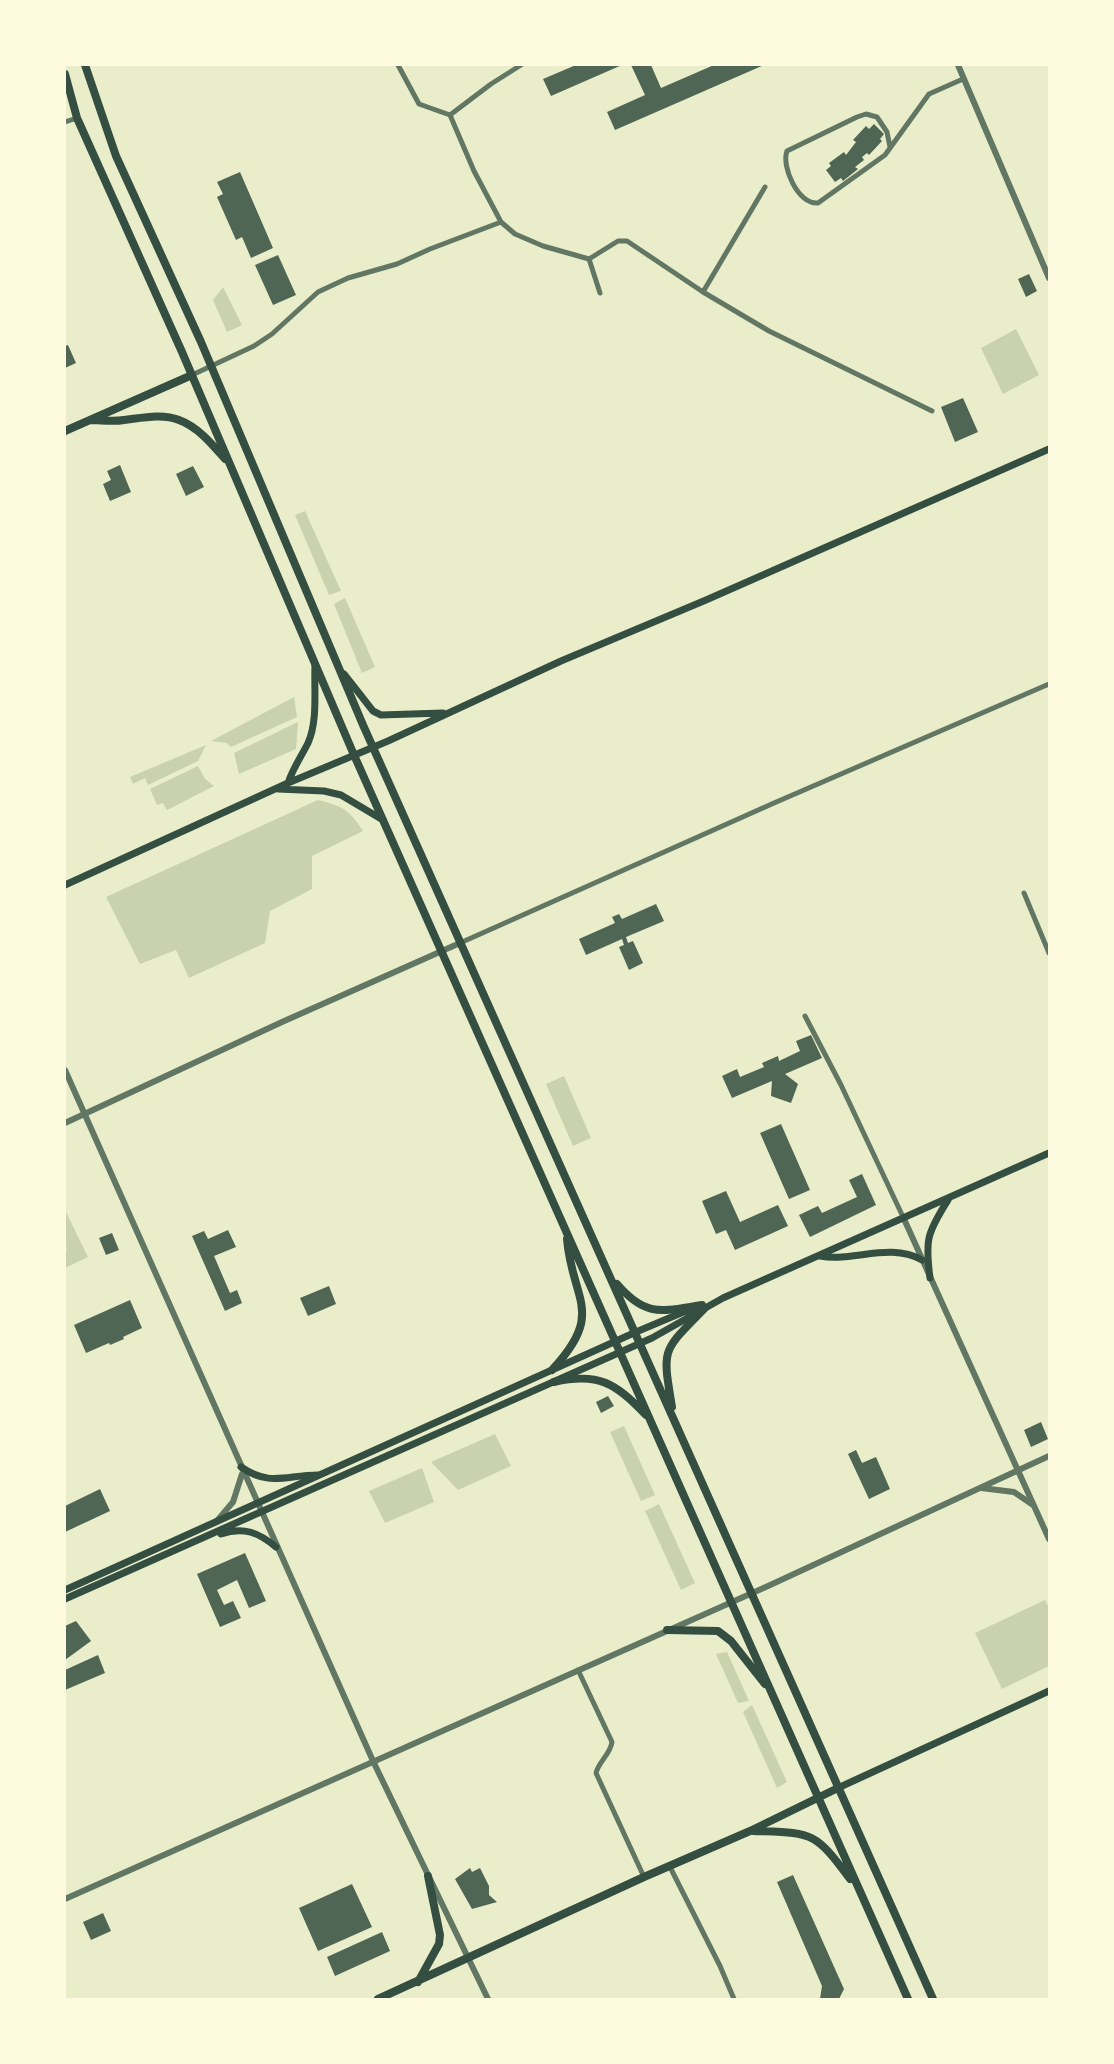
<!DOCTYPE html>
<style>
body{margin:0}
#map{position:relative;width:1114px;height:2064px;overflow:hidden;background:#e9edc9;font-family:"PT Sans",sans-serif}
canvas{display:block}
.frame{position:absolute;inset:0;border:66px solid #fefae0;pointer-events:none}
</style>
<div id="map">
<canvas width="1114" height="2064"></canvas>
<div class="frame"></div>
</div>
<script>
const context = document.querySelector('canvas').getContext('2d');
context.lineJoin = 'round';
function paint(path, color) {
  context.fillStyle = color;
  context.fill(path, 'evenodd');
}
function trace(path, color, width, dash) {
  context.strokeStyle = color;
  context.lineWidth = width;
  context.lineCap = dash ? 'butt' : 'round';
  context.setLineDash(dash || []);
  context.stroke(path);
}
const green = new Path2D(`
 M 223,287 L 242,325 L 227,332 L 213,300 Z
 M 1016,329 L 1039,375 L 1003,394 L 981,348 Z
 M 305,511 L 341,591 L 329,595 L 295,515 Z
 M 345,598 L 375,667 L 362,673 L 334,604 Z
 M 294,697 L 297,717 L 231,747 L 227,743 L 211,741 Z
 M 298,722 L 296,749 L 239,774 L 234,753 Z
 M 206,745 L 198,761 L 148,785 L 145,778 L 133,784 L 130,777 Z
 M 198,766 L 205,779 L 214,786 L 167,810 L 163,803 L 157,805 L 150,789 Z
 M 318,800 C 342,806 349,809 363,831 L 312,856 L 312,889 L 270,911 L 265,943 L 189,978 L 176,950 L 140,964 L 106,897 Z
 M 564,1076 L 591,1138 L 573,1146 L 546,1084 Z
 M 65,1210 L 88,1257 L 65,1268 L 65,1251 L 67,1250 L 65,1244 Z
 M 624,1426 L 655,1495 L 641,1501 L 610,1432 Z
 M 495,1434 L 511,1466 L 458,1490 L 431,1462 Z
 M 422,1468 L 434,1502 L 385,1523 L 369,1491 Z
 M 659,1504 L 695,1583 L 681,1590 L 645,1511 Z
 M 1045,1600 L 1049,1608 L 1049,1666 L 1002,1689 L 975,1633 Z
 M 727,1652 L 749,1701 L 738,1703 L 716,1654 Z
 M 752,1705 L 787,1782 L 777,1788 L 743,1712 Z`);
const building = new Path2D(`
 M 576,65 L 622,65 L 551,96 L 543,79 Z
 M 631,65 L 651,65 L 661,88 L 714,65 L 764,65 L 615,130 L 607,112 L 645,95 Z
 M 874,124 L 884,134 L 880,139 L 882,141 L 869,155 L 867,153 L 862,157 L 864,160 L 855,167 L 858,169 L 843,181 L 841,178 L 835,182 L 826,170 L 831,166 L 829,163 L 844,152 L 846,155 L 856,142 L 853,140 L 866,126 L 869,129 Z
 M 240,172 L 273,248 L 251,258 L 242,237 L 236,240 L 217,197 L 223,194 L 217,182 Z
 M 278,255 L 296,295 L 273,305 L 255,265 Z
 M 1029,274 L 1037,291 L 1026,297 L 1018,279 Z
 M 68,345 L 76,363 L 65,368 L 65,346 Z
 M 963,398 L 978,432 L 955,442 L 941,407 Z
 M 120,465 L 131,492 L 110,501 L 103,484 L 111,480 L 107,471 Z
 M 193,466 L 204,487 L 186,496 L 176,474 Z
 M 656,904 L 664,921 L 626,937 L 628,943 L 633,941 L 643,963 L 629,970 L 619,947 L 624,945 L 622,939 L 586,955 L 579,939 L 615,923 L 612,917 L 619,914 L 622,919 Z
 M 811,1035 L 822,1058 L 785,1074 L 798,1084 L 791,1103 L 771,1096 L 772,1081 L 732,1098 L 722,1076 L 737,1069 L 740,1077 L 764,1067 L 762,1063 L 778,1056 L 779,1061 L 800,1051 L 796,1041 Z
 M 781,1124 L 810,1190 L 789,1199 L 760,1133 Z
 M 862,1174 L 876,1205 L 810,1237 L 799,1215 L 818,1206 L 822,1213 L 857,1197 L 849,1180 Z
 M 726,1191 L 740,1222 L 778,1205 L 788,1226 L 735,1250 L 726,1230 L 716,1234 L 702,1201 Z
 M 228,1230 L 236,1247 L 214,1256 L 230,1293 L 237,1290 L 242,1303 L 225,1311 L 192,1236 L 204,1231 L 208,1239 Z
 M 112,1233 L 119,1250 L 106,1255 L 99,1238 Z
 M 329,1286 L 336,1304 L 308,1316 L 300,1298 Z
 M 130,1300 L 142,1328 L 123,1337 L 124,1339 L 110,1345 L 109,1343 L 86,1353 L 74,1325 Z
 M 608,1396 L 614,1406 L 601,1413 L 596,1402 Z
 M 1041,1422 L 1048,1439 L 1031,1447 L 1024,1430 Z
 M 856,1450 L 862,1463 L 876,1457 L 890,1489 L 869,1499 L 848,1454 Z
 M 100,1489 L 110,1511 L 65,1532 L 65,1506 Z
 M 245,1553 L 266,1601 L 249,1608 L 237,1580 L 217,1590 L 224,1605 L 233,1601 L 241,1618 L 220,1627 L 197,1574 Z
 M 76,1621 L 91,1641 L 65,1660 L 65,1626 Z
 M 98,1655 L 105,1673 L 65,1690 L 65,1670 Z
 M 470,1868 L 472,1872 L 480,1868 L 489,1886 L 489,1895 L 497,1902 L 472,1909 L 455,1879 Z
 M 793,1875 L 844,1989 L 839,1999 L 820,1999 L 822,1986 L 777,1882 Z
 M 352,1884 L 372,1927 L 318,1951 L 299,1908 Z
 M 103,1913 L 111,1931 L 91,1940 L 83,1922 Z
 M 382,1932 L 390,1951 L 335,1976 L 327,1957 Z`);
const minor = new Path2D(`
 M 398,65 L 419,104 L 450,115 L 474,171 L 501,222 L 515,234 L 543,246 L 589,259 L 618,241 L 627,241 L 703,292 L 769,331 L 932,411
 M 450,115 L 491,84 L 521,65
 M 65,122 L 77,118
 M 890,147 L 887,132 L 877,117 L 866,114 L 857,117 L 787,151 C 781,166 798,205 818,203 L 885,155 L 929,94 L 963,79
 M 589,259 L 600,293
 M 703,292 L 765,187
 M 192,375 L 254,346 L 272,334 L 318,292 L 348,278 L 397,264 L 430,249 L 501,222
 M 1024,893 L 1049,953
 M 460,943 L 774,803 L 1049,684
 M 805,1016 L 841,1085 L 904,1219
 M 578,1670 L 612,1742 C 610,1755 599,1761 596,1773 L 644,1877
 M 669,1865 L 720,1966 L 734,1999`);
const tertiary = new Path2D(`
 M 958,65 L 1049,278
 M 65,1070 L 373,1761 L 488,1999
 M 65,1123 L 282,1022 L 460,943
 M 904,1219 L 1049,1539
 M 981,1488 L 1014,1492 L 1033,1505
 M 216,1522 L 233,1502 L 242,1474
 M 65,1899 L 768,1586 L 1049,1456`);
const secondary = new Path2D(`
 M 344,674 L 373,711 L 381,715 L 443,713
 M 288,783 C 293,768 301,757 308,743 C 318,721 314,690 315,666
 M 278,789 L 324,791 L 341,795 L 383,820
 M 65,885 L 288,783 L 388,741 L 561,661 L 706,600 L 1049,449
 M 820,1256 C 855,1262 889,1242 922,1260
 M 930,1278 C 925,1240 927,1233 948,1200
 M 241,1467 C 270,1487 286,1475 318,1475
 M 221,1534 C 244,1526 259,1533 276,1547
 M 65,1590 L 636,1332 L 693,1308
 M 65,1599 L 652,1338 L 723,1298 L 1049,1153
 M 840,1787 L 1049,1691`);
const primary = new Path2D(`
 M 85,65 L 116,156 L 201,342 L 363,725 L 933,1999
 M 65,74 L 77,118 L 182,352 L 354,755 L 908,1999
 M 90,420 C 101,420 113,422 124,420 C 141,418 162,413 179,420 C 198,427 212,444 225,459
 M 65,431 L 192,375
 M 617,1284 C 646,1318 662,1311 702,1305
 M 552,1370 C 606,1312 572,1301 567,1239
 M 554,1382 C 599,1372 615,1383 646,1415
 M 672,1407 C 662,1347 662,1352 704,1309
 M 667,1630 L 718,1631 L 731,1641 L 765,1684
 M 753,1831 C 812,1833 814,1830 850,1879
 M 418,1982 L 439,1944 L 440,1935 L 428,1876
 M 378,1999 L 644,1877 L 750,1831 L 840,1787`);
paint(green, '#cad2ad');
paint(building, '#4f6655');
trace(minor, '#617663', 5);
trace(tertiary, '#617663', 6);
trace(secondary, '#344e41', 7);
trace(primary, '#344e41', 8);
</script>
